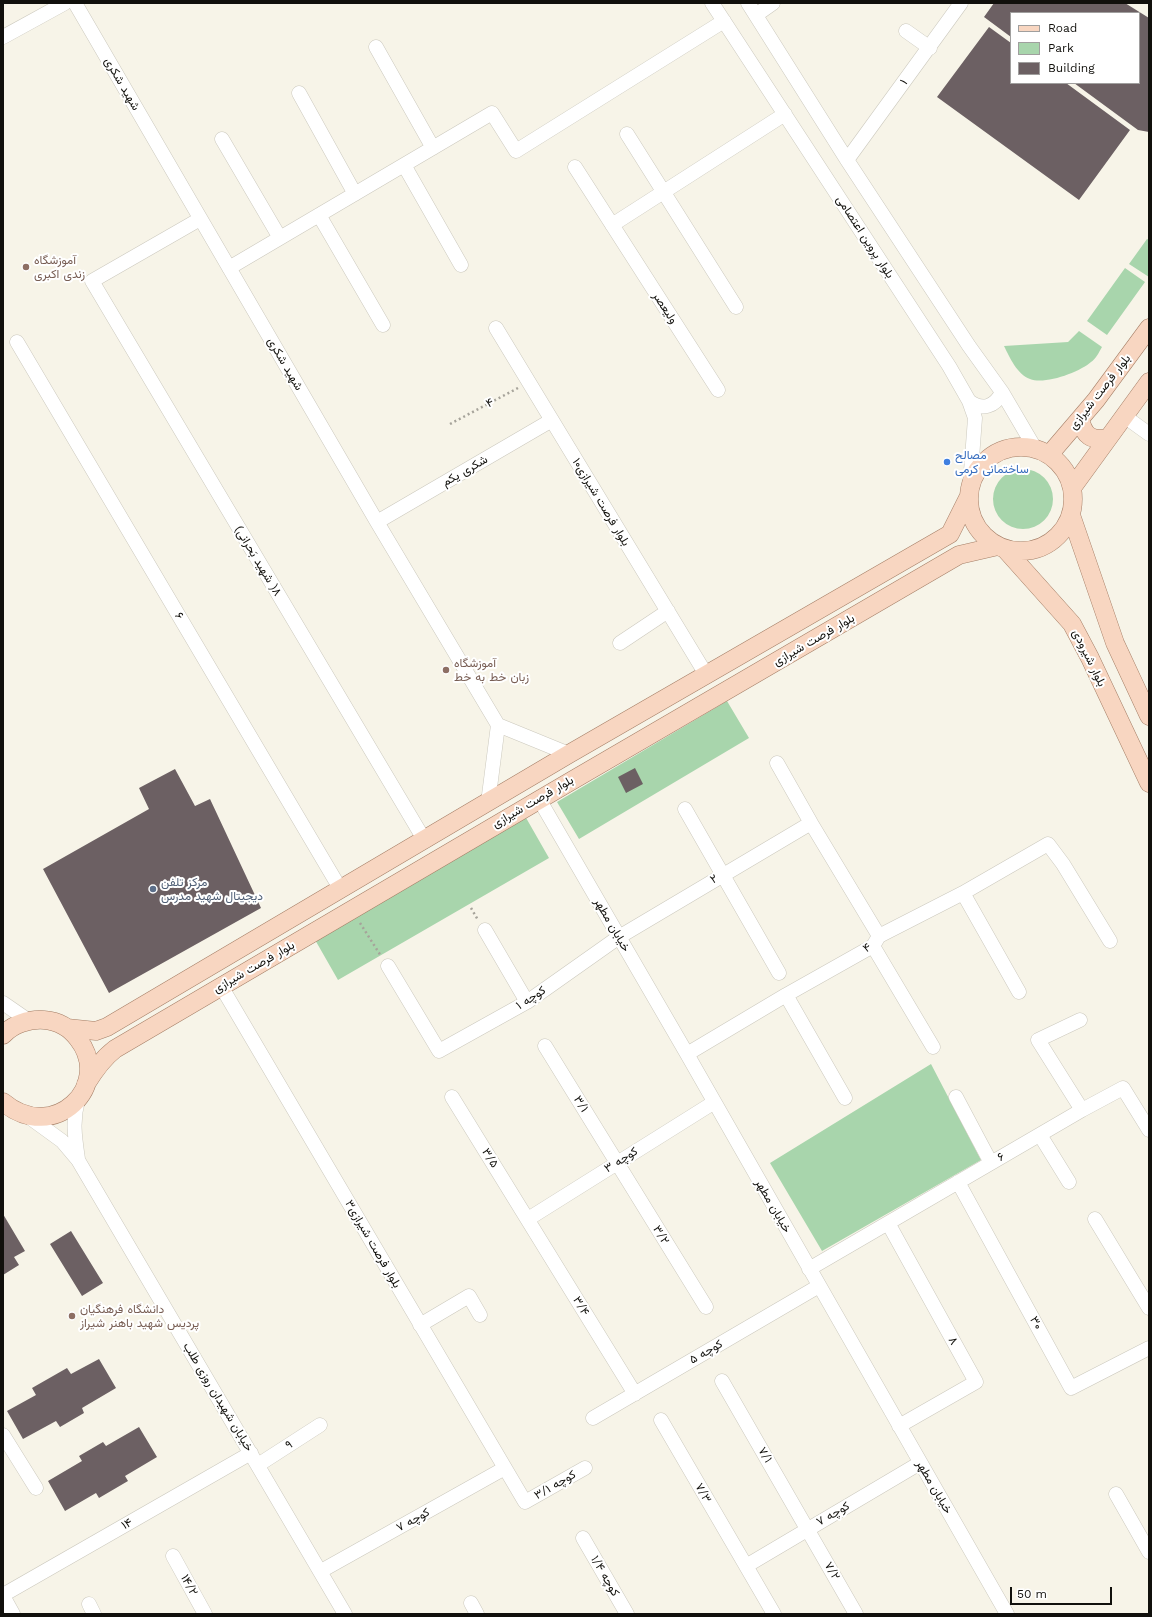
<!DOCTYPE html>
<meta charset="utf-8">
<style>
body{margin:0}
#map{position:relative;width:1152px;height:1617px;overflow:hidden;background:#f7f4e8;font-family:"Work Sans",sans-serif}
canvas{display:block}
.frame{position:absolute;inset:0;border:4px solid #11100c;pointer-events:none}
.legend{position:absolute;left:1010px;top:12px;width:130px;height:72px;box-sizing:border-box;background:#fff;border:1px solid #a09f9e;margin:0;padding:5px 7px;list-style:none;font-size:12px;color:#11100c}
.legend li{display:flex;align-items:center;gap:8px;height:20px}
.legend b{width:20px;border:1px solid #a09f9e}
.scale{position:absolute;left:1010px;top:1587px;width:102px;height:18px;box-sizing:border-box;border:2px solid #11100c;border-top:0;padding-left:5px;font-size:12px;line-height:14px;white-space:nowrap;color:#11100c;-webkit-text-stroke:3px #fff;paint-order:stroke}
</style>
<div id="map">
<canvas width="1152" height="1617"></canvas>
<div class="frame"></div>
<ul class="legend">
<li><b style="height:5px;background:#f8d6c1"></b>Road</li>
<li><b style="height:11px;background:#a8d5ac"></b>Park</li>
<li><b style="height:11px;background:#6c6063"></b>Building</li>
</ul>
<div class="scale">50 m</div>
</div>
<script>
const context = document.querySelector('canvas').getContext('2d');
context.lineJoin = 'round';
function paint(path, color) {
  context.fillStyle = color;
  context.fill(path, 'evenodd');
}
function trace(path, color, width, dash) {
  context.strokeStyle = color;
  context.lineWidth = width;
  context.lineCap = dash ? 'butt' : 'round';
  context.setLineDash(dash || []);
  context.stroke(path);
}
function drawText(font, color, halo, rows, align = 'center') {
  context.font = font + ' "Work Sans",Vazirmatn,sans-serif';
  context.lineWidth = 4;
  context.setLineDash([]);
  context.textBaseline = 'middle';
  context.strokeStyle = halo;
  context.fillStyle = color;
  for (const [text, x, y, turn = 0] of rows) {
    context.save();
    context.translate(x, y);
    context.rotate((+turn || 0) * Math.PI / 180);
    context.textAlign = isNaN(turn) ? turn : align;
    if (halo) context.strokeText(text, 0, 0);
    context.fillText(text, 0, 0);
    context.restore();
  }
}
const green = new Path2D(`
 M 1147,239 L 1149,240 L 1149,277 L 1129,264 Z
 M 1125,268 L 1145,282 L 1107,335 L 1087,321 Z
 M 1079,331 L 1102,347 C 1099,352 1096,359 1091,362 C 1080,372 1045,385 1030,379 C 1017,374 1010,358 1004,346 L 1068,342 Z
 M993 499a30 30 0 1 1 60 0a30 30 0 1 1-60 0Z
 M 727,701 L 749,738 L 579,839 L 557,802 Z
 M 525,816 L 549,858 L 338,980 L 314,938 Z
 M 931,1064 L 981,1160 L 822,1251 L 770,1163 Z`);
const building = new Path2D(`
 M 994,3 L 1125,3 L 1149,18 L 1149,132 L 1138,130 L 1074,83 L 1139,83 L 1139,13 L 1011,13 L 1011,37 L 984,17 Z
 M 989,27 L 1011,43 L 1011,83 L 1066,83 L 1130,130 L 1079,200 L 937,97 Z
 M 635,768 L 643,784 L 626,793 L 618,777 Z
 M 175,769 L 195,806 L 210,799 L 261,908 L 109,993 L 43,869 L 149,809 L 139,788 Z
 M 3,1214 L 25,1251 L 14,1257 L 19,1265 L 3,1275 Z
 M 71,1231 L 103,1283 L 82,1296 L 50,1244 Z
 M 99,1359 L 116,1388 L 82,1408 L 84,1413 L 60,1427 L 56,1421 L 23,1439 L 7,1411 L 36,1395 L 32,1388 L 67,1368 L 71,1374 Z
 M 139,1427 L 157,1457 L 125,1476 L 128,1481 L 99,1498 L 96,1493 L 65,1511 L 48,1481 L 82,1461 L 79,1456 L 103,1442 L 106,1446 Z`);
const path = new Path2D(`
 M 450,424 L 518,388
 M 471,908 L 478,920
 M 360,923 L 381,956`);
const minor = new Path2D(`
 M 75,3 L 377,522 L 498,725
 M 712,3 L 949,366 L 969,401 L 975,418 L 970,485
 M 748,3 L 847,160 L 969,346 L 1002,392 L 1036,450
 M 756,15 L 773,3
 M 906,31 L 930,48
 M 3,37 L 65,3
 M 376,47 L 433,148
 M 299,93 L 355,194
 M 627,134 L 736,307
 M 222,139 L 280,238
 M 847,160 L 961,3
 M 404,165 L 461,265
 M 575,167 L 718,390
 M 319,215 L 383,325
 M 200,219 L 92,281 L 425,841
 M 612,225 L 785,114
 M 229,268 L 492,113 L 516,151 L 724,21
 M 496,328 L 707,676
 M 17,342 L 341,890
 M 969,401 C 982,411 995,407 1002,392
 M 1124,416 L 1149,434
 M 377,522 L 552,420
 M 620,643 L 668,611
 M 498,725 L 569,754
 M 777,763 L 811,823 L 879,936
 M 539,799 L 687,1054 L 1007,1614
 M 488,803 L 498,725
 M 685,809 L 779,973
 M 963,893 L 1019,992
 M 485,930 L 527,1002
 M 873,946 L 933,1047
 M 388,966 L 439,1051 L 527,1002 L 619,937 L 811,823
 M 221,986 L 525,1502 L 585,1468
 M 786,995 L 845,1098
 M 3,1003 L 29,1021
 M 545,1046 L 706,1307
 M 687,1054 L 786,995 L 873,946 L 879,936 L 963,893 L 1048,844 L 1063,864 L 1110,941
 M 452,1097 L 635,1394
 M 956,1097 L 991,1163
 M 78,1100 C 72,1121 75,1138 78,1159
 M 1082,1110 L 1123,1088 L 1149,1130
 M 29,1117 L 62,1141 L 78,1160 L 345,1614
 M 1040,1135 L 1069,1182
 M 958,1182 L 1071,1388 L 1149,1348
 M 528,1219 L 713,1103
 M 1095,1219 L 1149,1308
 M 888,1223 L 976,1382 L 899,1426
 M 809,1269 L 1082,1110 L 1038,1040 L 1080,1020
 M 420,1325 L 469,1296 L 480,1315
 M 722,1381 L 856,1614
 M 593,1418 L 819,1286
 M 661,1420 L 774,1614
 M 3,1435 L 36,1488
 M 258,1465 L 320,1425
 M 1116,1494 L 1149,1552
 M 583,1538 L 627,1614
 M 173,1556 L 205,1614
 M 746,1566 L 920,1463
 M 321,1571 L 505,1468
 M 3,1595 L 251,1453
 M 3,1596 L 13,1614
 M 471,1603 L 477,1614
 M 89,1604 L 94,1614`);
const major = new Path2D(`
 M 1080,419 C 1084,436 1091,441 1108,438
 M969 499a52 52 0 1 1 104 0a52 52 0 1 1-104 0Z
 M 1049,455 L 1096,400 L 1149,328
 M 1072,488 L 1149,382
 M 1071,515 L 1115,643 L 1149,716
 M 1005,549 L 1072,624 L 1090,658 L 1149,783
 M 67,1028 L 96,1031 L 107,1027 L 569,754 L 950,534 L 968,498
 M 3,1035 C 13,1024 29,1019 44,1020 C 58,1021 70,1028 78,1039 C 114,1085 54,1145 3,1102
 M 86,1084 C 94,1071 102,1059 115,1049 C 396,883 677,719 959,555 L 998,546`);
const markers = [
 [26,267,4,"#8d6e63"],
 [947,462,4,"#3f7fe0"],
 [446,670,4,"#8d6e63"],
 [153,889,4,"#5c6f8a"],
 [72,1316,4,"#8d6e63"]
];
const streetNames = [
 ["۱",904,82,-54],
 ["شهید شکری",122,84,60],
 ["بلوار پروین اعتصامی",865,237,57],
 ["ولیعصر",665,308,57],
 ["شهید شکری",285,364,60],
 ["بلوار فرصت شیرازی",1100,392,-52],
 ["۴",490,403,-28],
 ["شکری یکم",465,471,-30],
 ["بلوار فرصت شیرازی۱۰",601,502,59],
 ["(شهید بَحرانی )۸",258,561,59],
 ["۶",179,616,59],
 ["بلوار فرصت شیرازی",814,640,-30],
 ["بلوار شیرودی",1089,658,64],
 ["بلوار فرصت شیرازی",533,802,-30],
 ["۲",714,879,-31],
 ["خیابان مطهر",612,925,60],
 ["۴",867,948,-35],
 ["بلوار فرصت شیرازی",254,967,-30],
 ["کوچه ۱",531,998,-33],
 ["۳/۱",581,1104,58],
 ["۶",1001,1157,-30],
 ["۳/۵",490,1158,58],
 ["کوچه ۳",621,1160,-32],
 ["خیابان مطهر",773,1206,60],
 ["۳/۲",661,1235,58],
 ["۳بلوار فرصت شیرازی",373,1244,60],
 ["۳/۴",581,1306,59],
 ["۳۰",1036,1323,61],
 ["۸",953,1341,61],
 ["کوچه ۵",706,1352,-30],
 ["خیابان شهیدان روزی طلب",218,1397,59],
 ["۹",289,1445,-33],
 ["۷/۱",765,1455,60],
 ["کوچه ۳/۱",555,1485,-30],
 ["خیابان مطهر",934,1487,60],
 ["۷/۳",703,1493,60],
 ["کوچه ۷",833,1514,-30],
 ["کوچه ۷",413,1520,-29],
 ["۱۴",127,1524,-30],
 ["۷/۲",832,1571,60],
 ["کوچه ۱/۴",605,1576,60],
 ["۱۴/۲",189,1585,61]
];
const educationNames = [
 ["آموزشگاه",34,260],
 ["زندی اکبری",34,274],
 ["آموزشگاه",454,663],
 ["زبان خط به خط",454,677],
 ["دانشگاه فرهنگیان",80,1309],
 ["پردیس شهید باهنر شیراز",80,1323]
];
const shopNames = [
 ["مصالح",955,455],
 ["ساختمانی کرمی",955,469]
];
const serviceNames = [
 ["مرکز تلفن",161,882],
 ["دیجیتال شهید مدرس",161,896]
];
paint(green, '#a8d5ac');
paint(building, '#6c6063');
trace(minor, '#cbc8bd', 15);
trace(major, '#a47e66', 19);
trace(path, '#a6a39a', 2.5, [2, 3]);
trace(minor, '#fff', 14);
trace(major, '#f8d6c1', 18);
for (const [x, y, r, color] of markers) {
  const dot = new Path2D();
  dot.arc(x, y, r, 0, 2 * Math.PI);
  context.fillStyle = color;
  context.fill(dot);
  trace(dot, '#fff', 1.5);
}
drawText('12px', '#11100c', '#fff', streetNames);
drawText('12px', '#785e54', '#fff', educationNames, 'left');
drawText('12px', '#366cbe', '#fff', shopNames, 'left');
drawText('12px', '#4e5e75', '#fff', serviceNames, 'left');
</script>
